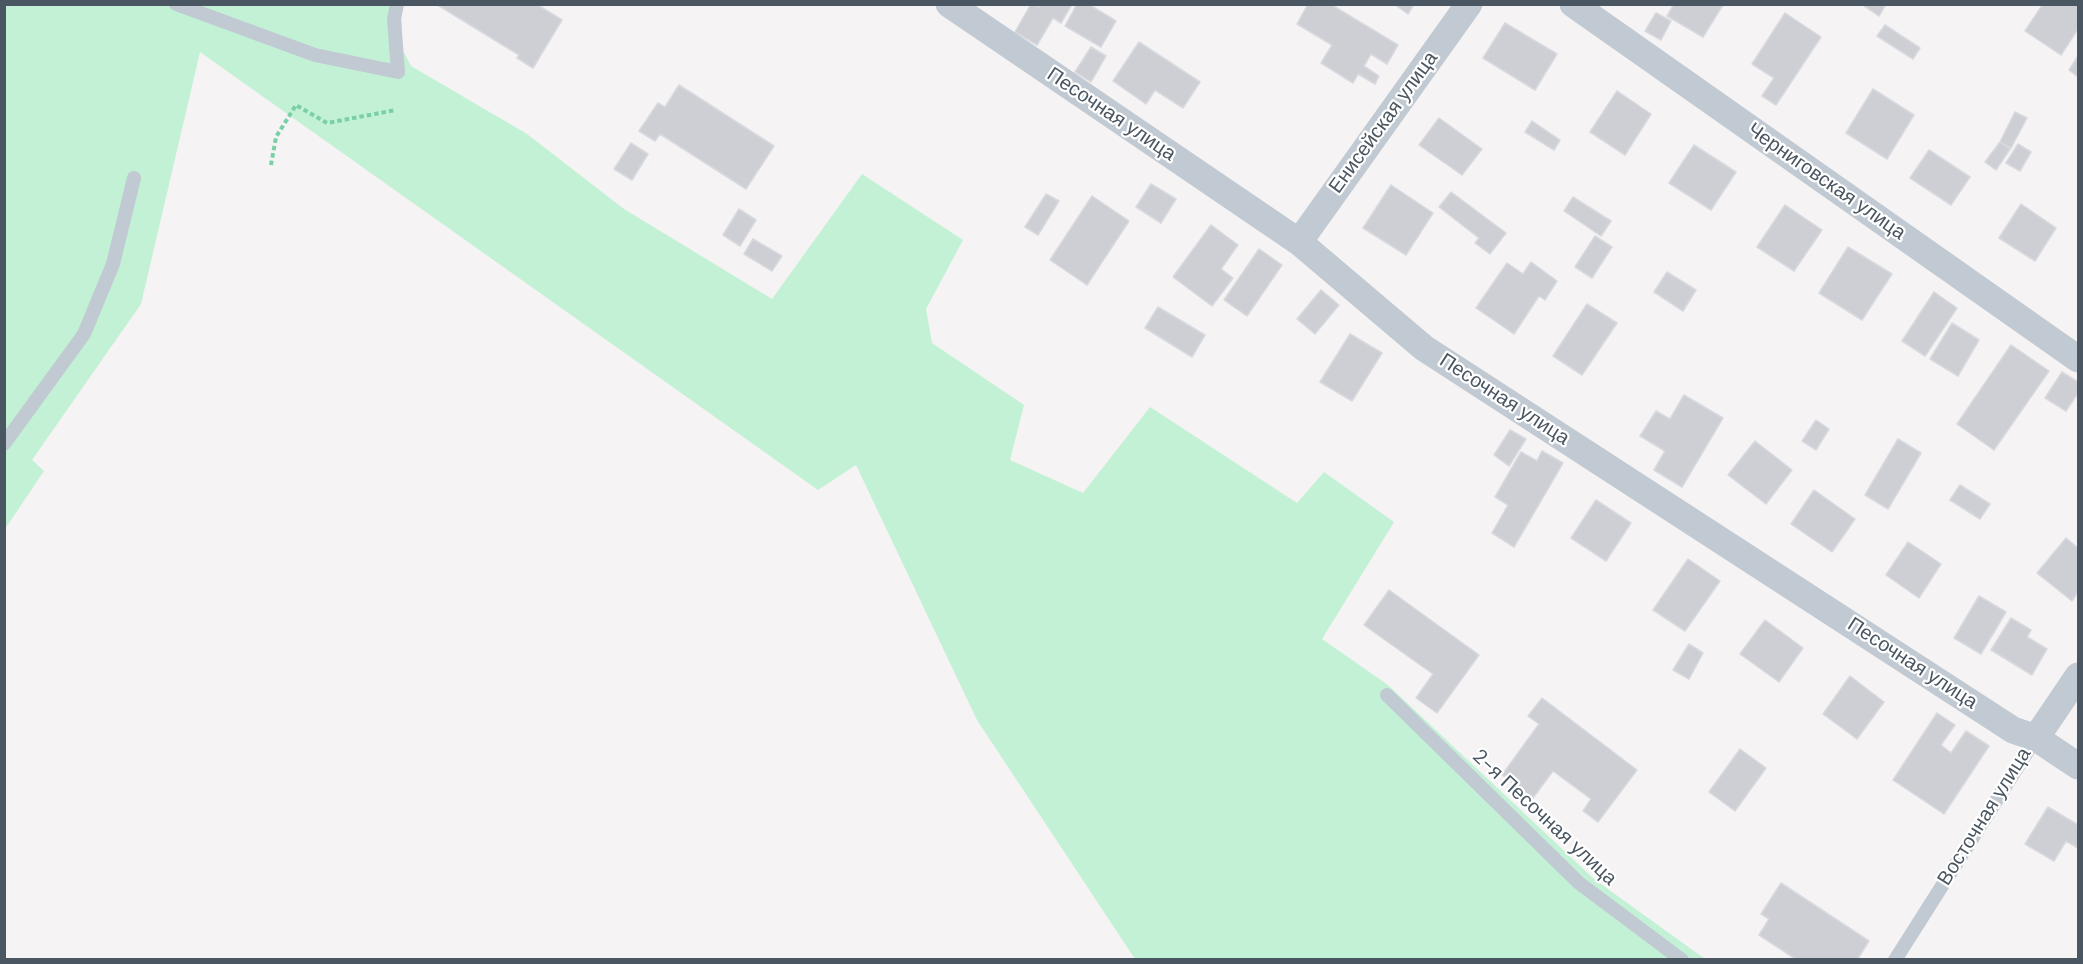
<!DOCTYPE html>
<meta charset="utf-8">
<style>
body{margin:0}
#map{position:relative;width:2083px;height:964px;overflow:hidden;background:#f5f3f3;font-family:"DM Sans",sans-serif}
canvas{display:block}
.frame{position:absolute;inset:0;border:6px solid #4a5661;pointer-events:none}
</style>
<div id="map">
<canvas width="2083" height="964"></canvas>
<div class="frame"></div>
</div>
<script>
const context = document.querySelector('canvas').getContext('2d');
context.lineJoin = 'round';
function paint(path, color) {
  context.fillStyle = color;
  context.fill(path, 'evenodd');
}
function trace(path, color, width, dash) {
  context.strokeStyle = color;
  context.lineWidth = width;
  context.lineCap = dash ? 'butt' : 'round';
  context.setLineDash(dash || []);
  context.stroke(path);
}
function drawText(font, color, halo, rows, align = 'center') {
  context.font = font + ' "DM Sans",sans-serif';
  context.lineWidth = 4.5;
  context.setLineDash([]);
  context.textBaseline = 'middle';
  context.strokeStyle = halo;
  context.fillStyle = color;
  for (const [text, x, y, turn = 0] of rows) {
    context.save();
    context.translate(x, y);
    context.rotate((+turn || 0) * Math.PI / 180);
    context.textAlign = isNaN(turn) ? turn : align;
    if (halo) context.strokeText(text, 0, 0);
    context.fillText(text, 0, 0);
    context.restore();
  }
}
const green = new Path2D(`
 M 5,5 L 401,5 L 402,49 L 411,66 L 527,134 L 624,209 L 772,299 L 862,174 L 963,240 L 926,309 L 932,343 L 1024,405 L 1010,460 L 1083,493 L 1150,407 L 1297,503 L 1324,472 L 1394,522 L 1322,639 L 1388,685 L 1594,879 L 1705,959 L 1135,959 L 977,720 L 856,465 L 818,490 L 200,52 L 141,304 L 32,460 L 44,471 L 5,529 Z`);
const building = new Path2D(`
 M 436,4 L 536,4 L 562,20 L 533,68 L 517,58 L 519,55 Z
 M 1031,4 L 1039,7 L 1040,4 L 1072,4 L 1061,23 L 1053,18 L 1037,45 L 1015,32 Z
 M 1077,4 L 1088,4 L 1116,21 L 1101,47 L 1065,26 Z
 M 1308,4 L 1330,4 L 1398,45 L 1387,64 L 1371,54 L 1364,66 L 1379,76 L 1375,84 L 1358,74 L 1353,83 L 1321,63 L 1332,45 L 1297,24 Z
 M 1394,4 L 1414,4 L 1408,14 Z
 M 1674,4 L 1722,4 L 1723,5 L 1703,37 L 1667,16 Z
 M 1861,4 L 1886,4 L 1879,16 Z
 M 2043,4 L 2076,4 L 2078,6 L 2078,29 L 2061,55 L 2025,31 Z
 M 1656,13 L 1671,21 L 1661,40 L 1645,31 Z
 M 1785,13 L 1821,37 L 1776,105 L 1762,96 L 1774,78 L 1752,64 Z
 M 1505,23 L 1557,54 L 1535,90 L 1483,58 Z
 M 1885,25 L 1920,48 L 1913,59 L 1877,36 Z
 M 1139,42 L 1200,82 L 1183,108 L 1155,90 L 1146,104 L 1113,81 Z
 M 1091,47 L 1106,56 L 1091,82 L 1075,72 Z
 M 2078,56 L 2078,77 L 2069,70 Z
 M 679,85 L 774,146 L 746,189 L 660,134 L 655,141 L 639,131 L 658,103 L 665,107 Z
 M 1873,89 L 1914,115 L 1887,159 L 1846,133 Z
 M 1617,91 L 1651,114 L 1625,155 L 1590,132 Z
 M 2015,112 L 2027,118 L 2011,148 L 2000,142 Z
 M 1439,118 L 1482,149 L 1462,175 L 1419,145 Z
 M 1532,121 L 1560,140 L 1554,150 L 1525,132 Z
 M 2000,142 L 2010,149 L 1996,170 L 1985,162 Z
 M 631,143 L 648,154 L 632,180 L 614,169 Z
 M 2018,144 L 2031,152 L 2020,171 L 2006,163 Z
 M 1694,145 L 1736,172 L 1711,210 L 1669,183 Z
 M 1929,150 L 1970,177 L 1951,205 L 1910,178 Z
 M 1151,184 L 1176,199 L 1161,223 L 1136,207 Z
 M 1391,185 L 1433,213 L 1406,255 L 1363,228 Z
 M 1451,192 L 1506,233 L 1490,254 L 1475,243 L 1479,238 L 1439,207 Z
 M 1046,194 L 1059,201 L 1038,235 L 1025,227 Z
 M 1092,196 L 1129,221 L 1087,285 L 1050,260 Z
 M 1573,197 L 1611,221 L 1601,236 L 1564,211 Z
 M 2021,204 L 2056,228 L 2035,261 L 1999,238 Z
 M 1785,205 L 1822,230 L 1794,271 L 1757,247 Z
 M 739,209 L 756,220 L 740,246 L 723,235 Z
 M 1211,225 L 1238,245 L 1221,269 L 1233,278 L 1212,306 L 1173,277 Z
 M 1595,236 L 1612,247 L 1592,278 L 1575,267 Z
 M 753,239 L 782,256 L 772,271 L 744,254 Z
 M 1848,247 L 1892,274 L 1862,320 L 1819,293 Z
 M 1259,249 L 1282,265 L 1247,316 L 1224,300 Z
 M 1531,262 L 1557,281 L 1545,300 L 1539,296 L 1514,334 L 1476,308 L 1507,263 L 1523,274 Z
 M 1667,272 L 1696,290 L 1683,311 L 1654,292 Z
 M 1321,290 L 1339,305 L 1315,334 L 1297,319 Z
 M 1934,292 L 1957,308 L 1925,356 L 1902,341 Z
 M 1587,304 L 1617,323 L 1582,375 L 1553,356 Z
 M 1158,307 L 1205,335 L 1192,357 L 1145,328 Z
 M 1952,323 L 1979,340 L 1958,376 L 1930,359 Z
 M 1350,334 L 1382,353 L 1352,401 L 1320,382 Z
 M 2011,345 L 2049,371 L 1994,450 L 1957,424 Z
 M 2062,372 L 2078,382 L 2078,393 L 2066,411 L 2045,398 Z
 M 1684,395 L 1723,418 L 1682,487 L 1654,470 L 1665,451 L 1640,436 L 1656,411 L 1670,419 Z
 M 1816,420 L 1829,429 L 1816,450 L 1802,441 Z
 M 1510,430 L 1526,439 L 1509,466 L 1494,455 Z
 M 1898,439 L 1921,453 L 1888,509 L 1865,495 Z
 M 1755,441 L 1792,470 L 1766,504 L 1728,475 Z
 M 1542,451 L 1563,463 L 1514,547 L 1492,533 L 1508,505 L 1495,497 L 1521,452 L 1537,461 Z
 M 1960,485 L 1990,504 L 1980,519 L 1950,500 Z
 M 1814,490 L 1855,519 L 1832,552 L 1791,524 Z
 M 1596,500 L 1631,523 L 1606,561 L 1571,538 Z
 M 2066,538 L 2078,548 L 2078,592 L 2072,601 L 2037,573 Z
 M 1908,542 L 1941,564 L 1919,598 L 1886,575 Z
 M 1688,559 L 1720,581 L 1685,631 L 1653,610 Z
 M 1389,590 L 1479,655 L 1437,713 L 1416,698 L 1433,674 L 1364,625 Z
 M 1979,596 L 2006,612 L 1981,654 L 1954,638 Z
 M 2011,618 L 2031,630 L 2027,637 L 2047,649 L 2032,675 L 1991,650 Z
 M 1765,620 L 1803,648 L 1779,682 L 1740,654 Z
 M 1689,644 L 1703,653 L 1689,679 L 1673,670 Z
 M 1850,676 L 1884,702 L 1857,739 L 1823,714 Z
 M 1542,698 L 1637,770 L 1598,822 L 1583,811 L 1591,799 L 1553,771 L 1533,798 L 1502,775 L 1539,724 L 1528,716 Z
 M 1937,713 L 1955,725 L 1941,745 L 1951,753 L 1966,731 L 1989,746 L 1944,814 L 1893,780 Z
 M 1740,749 L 1766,768 L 1735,811 L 1709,792 Z
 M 2048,807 L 2078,825 L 2078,848 L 2066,841 L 2054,861 L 2025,844 Z
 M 1781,883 L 1869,941 L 1857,960 L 1797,960 L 1759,935 L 1769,919 L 1761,914 Z`);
const path = new Path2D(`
 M 271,165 L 276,137 L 296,105 L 327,123 L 396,110`);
const service = new Path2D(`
 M 176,4 L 315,55 L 398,72 L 394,19 L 397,4
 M 4,444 L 84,334 L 113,264 L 134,178
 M 1387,695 L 1579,883 L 1682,960
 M 1895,960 L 2036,738`);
const minor = new Path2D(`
 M 949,4 L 1299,242 L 1424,348 L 2013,730 L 2036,738 L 2078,766
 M 1573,4 L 2078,359
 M 1299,242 L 1469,4
 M 2036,738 L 2078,676`);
const streetNames = [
 ["Песочная улица",1111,115,34],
 ["Енисейская улица",1384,123,-54],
 ["Черниговская улица",1826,182,35],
 ["Песочная улица",1504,400,33],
 ["Песочная улица",1912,664,33],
 ["Восточная улица",1985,817,-58],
 ["2-я Песочная улица",1544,818,43]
];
paint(green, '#c3f1d5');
paint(building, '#cdcfd5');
trace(building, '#d7d9de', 1.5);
trace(path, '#7ad0a6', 4, [4.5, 3]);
trace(service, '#c1cad2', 14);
trace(minor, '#c1cad2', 27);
drawText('20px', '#4a5661', '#fff', streetNames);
</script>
